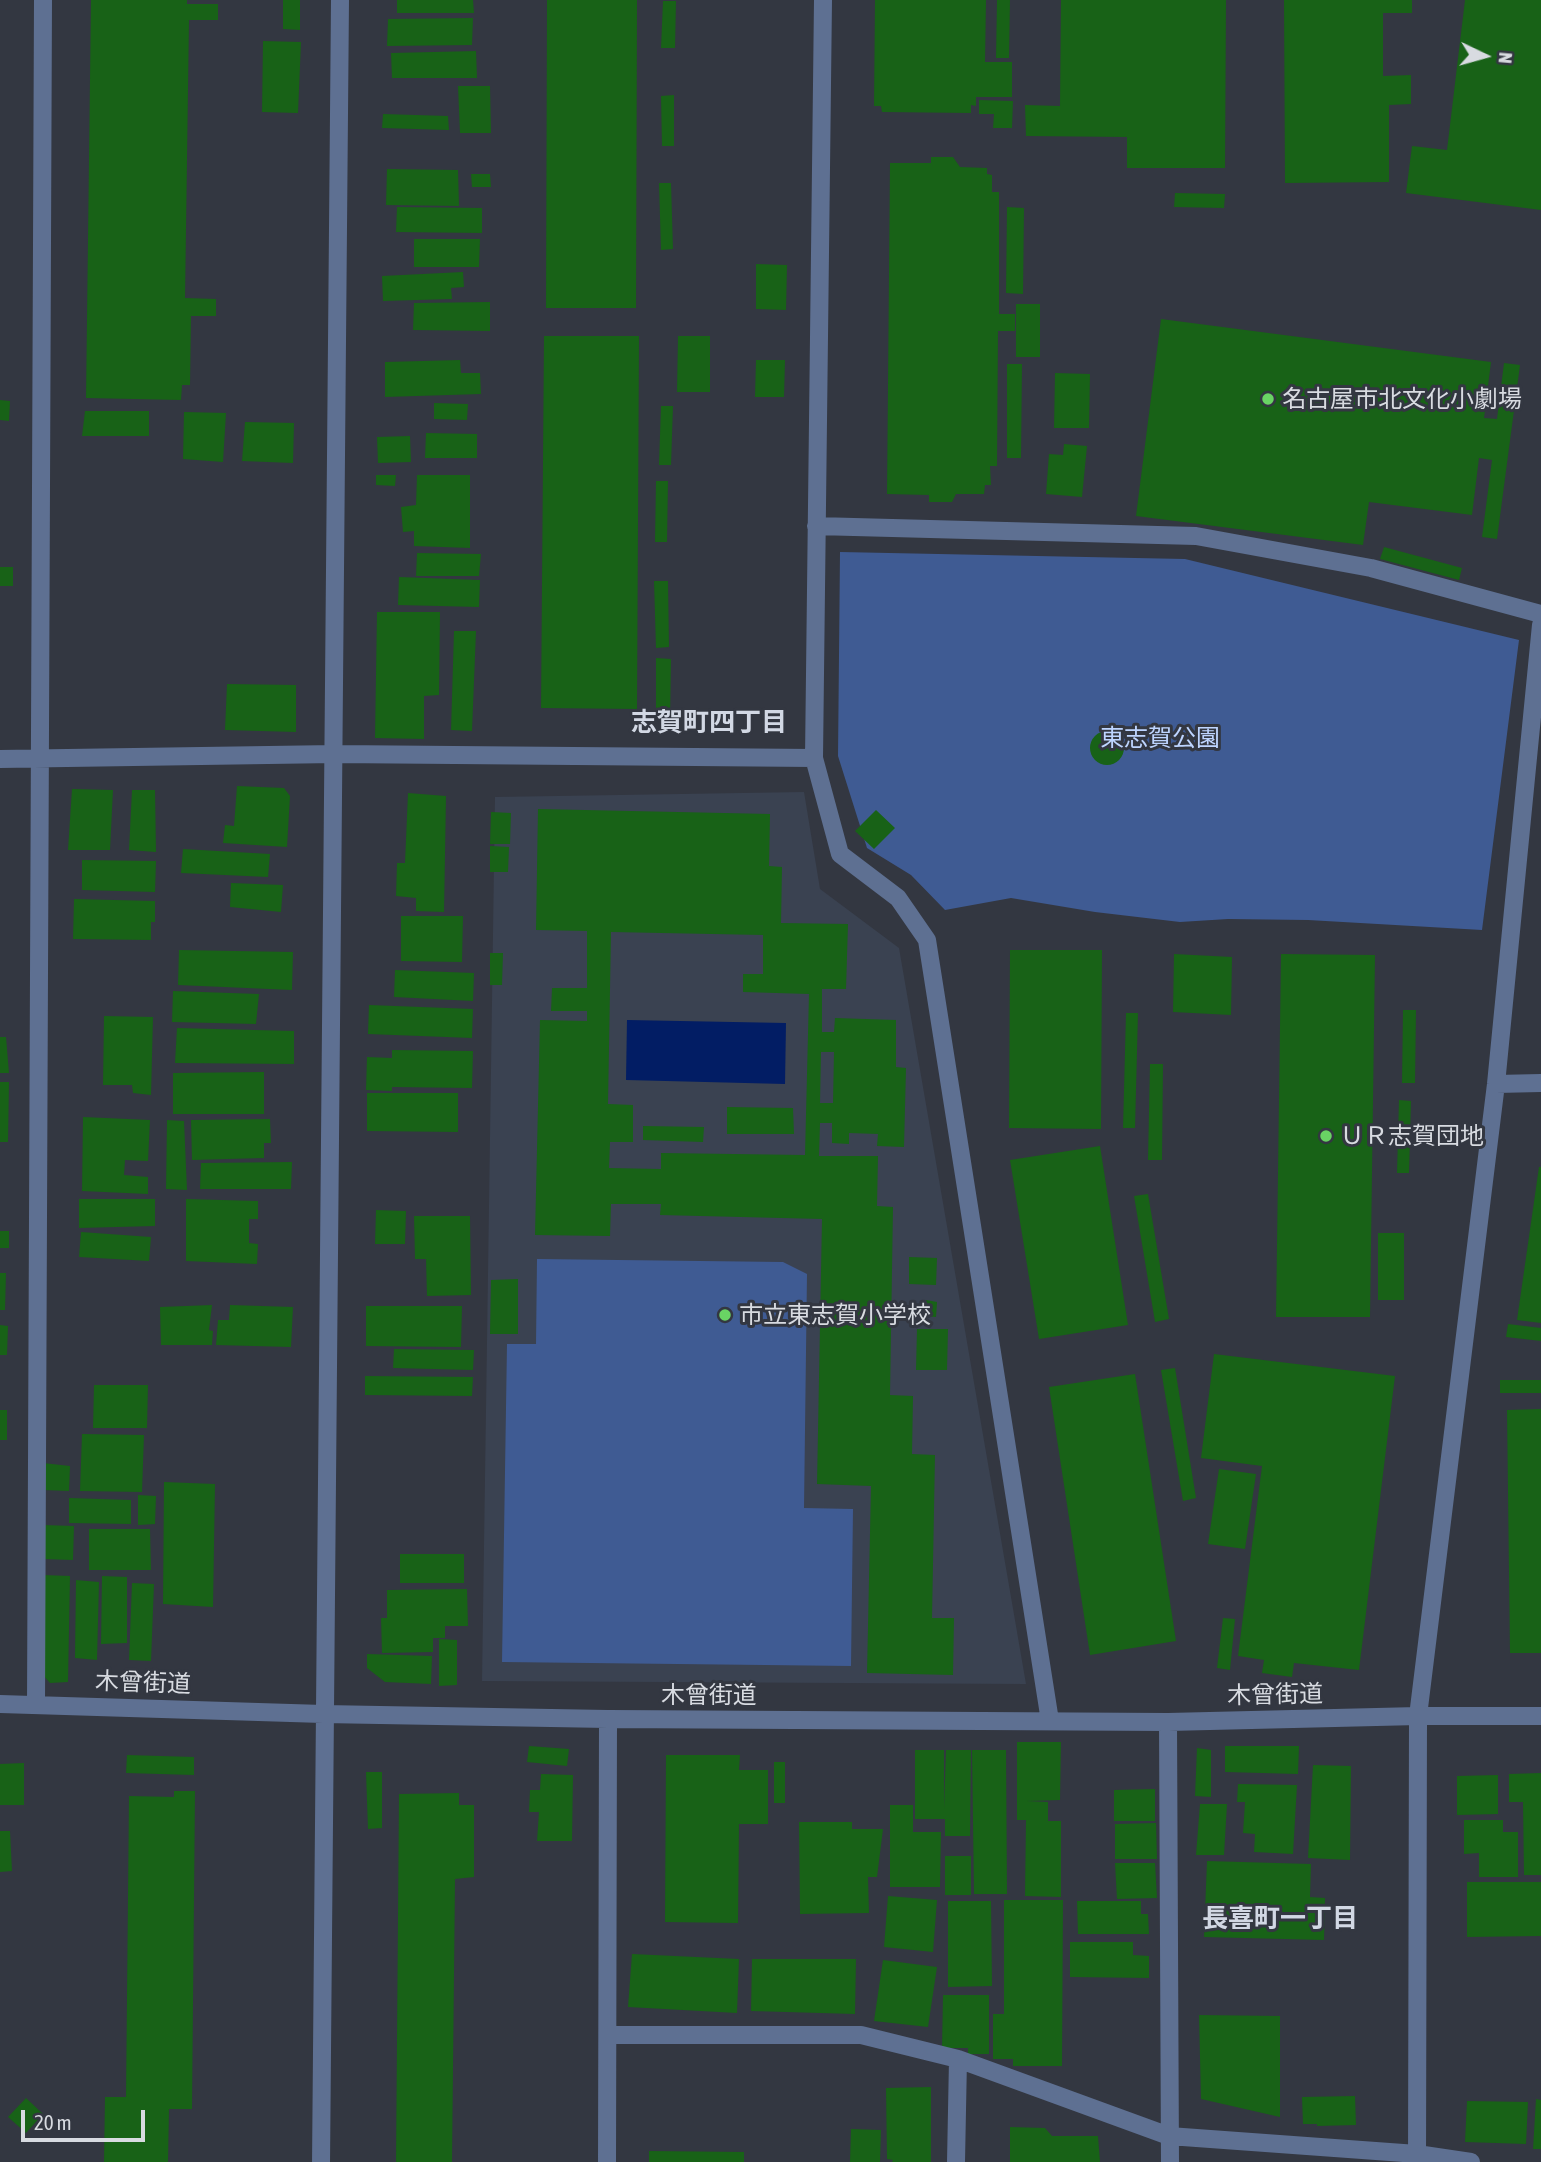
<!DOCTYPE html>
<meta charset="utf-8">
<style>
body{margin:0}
#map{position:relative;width:1541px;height:2162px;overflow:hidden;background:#333741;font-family:"Asap Condensed",sans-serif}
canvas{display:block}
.north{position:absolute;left:1450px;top:21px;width:70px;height:70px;-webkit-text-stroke:5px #333741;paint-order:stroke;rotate:95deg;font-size:19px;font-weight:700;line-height:28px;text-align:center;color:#d8dbe1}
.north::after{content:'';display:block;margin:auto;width:24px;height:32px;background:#d8dbe1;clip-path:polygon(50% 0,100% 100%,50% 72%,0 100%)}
.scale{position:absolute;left:21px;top:2110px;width:124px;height:32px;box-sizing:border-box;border:4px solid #d8dbe1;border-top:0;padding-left:9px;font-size:21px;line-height:24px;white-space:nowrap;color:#d8dbe1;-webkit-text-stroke:5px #333741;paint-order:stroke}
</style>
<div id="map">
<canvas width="1541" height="2162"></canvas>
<div class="north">N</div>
<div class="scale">20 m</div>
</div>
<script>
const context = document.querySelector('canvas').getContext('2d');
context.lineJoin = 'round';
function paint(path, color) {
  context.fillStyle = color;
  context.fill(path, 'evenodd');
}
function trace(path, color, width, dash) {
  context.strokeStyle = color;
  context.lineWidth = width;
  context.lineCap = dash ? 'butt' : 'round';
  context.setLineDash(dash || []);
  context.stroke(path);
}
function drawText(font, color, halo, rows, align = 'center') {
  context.font = font + ' "Asap Condensed","Noto Sans JP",sans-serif';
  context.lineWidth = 6;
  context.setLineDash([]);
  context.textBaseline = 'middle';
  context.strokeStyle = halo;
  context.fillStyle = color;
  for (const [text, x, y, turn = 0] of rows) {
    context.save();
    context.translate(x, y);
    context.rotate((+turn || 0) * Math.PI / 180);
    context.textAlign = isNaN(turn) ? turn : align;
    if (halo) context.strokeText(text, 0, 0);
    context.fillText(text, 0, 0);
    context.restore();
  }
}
const built = new Path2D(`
 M 804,792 L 820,889 L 899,948 L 1026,1684 L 482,1681 L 495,797 Z`);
const green = new Path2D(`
 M 840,552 L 1185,559 L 1519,640 L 1482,930 L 1308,920 L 1228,919 L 1180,922 L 1095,912 L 1011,898 L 945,910 L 911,875 L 867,848 L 838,756 Z
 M 537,1259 L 783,1262 L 807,1274 L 804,1508 L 853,1509 L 851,1666 L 502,1662 L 507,1344 L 536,1344 Z`);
const water = new Path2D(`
 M 627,1020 L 786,1023 L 785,1084 L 626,1080 Z`);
const building = new Path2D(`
 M 91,0 L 187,0 L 187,4 L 218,4 L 218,20 L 189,20 L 185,298 L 216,299 L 216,316 L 191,316 L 190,385 L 182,385 L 181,400 L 86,398 Z
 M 283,0 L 300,0 L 300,30 L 283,29 Z
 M 397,0 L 473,0 L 474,13 L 397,13 Z
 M 547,0 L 637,0 L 636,308 L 546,308 Z
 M 875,0 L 986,0 L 985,62 L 1012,62 L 1012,97 L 976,97 L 976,106 L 971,105 L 971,113 L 882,112 L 881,106 L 874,106 Z
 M 997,0 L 1010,0 L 1009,58 L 996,58 Z
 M 1061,0 L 1226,0 L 1225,168 L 1127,168 L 1127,137 L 1026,136 L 1025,105 L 1060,106 Z
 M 1284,0 L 1412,0 L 1412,13 L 1383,13 L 1383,76 L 1411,75 L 1411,104 L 1389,105 L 1389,182 L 1285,183 Z
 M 1465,0 L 1541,0 L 1541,210 L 1406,193 L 1412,146 L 1447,150 Z
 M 663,1 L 676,1 L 675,48 L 661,48 Z
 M 473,18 L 472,45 L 387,46 L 388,19 Z
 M 263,41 L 301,42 L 298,113 L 262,112 Z
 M 476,51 L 477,78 L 392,78 L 391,53 Z
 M 458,86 L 490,86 L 491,133 L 460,133 Z
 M 674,95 L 674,146 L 662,146 L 661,96 Z
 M 979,100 L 1013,101 L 1012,128 L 993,128 L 994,114 L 979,114 Z
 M 383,114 L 448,116 L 449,130 L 382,128 Z
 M 931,157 L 953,157 L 960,167 L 987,168 L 987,174 L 992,175 L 992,192 L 999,192 L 999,314 L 1015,314 L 1015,331 L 998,331 L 997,466 L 990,466 L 991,485 L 985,485 L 984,494 L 956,494 L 952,502 L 929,502 L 929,495 L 887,494 L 890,163 L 931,163 Z
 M 387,169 L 458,170 L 459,206 L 386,205 Z
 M 471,174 L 490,174 L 491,187 L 472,187 Z
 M 659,183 L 671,183 L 673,249 L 661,250 Z
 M 1175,193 L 1225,194 L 1224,208 L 1174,207 Z
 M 397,207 L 482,208 L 482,233 L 396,232 Z
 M 1007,207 L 1024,208 L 1023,294 L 1006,293 Z
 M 414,239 L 480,239 L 479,267 L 414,267 Z
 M 756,264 L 787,265 L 786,310 L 756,309 Z
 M 463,272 L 464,287 L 451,288 L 452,299 L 383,301 L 382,276 Z
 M 490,302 L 490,331 L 413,330 L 414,303 Z
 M 1016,304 L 1040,304 L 1040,357 L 1016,357 Z
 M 1161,319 L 1491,362 L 1484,418 L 1497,419 L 1504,363 L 1520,365 L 1497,539 L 1482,537 L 1492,460 L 1479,458 L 1472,515 L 1369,502 L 1363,545 L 1136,516 Z
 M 544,336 L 639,336 L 637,709 L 541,708 Z
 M 678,336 L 710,336 L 710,392 L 677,392 Z
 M 460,360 L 461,373 L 480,373 L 481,394 L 385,397 L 385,362 Z
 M 756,360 L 785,360 L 784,397 L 755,397 Z
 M 1007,364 L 1022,364 L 1021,458 L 1007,458 Z
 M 1055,373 L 1090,374 L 1089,428 L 1054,428 Z
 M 0,400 L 10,401 L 9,421 L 0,420 Z
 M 434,403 L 468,404 L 467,420 L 434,419 Z
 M 661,406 L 673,406 L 671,465 L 659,465 Z
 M 85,411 L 149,411 L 149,436 L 82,436 Z
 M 184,412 L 226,413 L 223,462 L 183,459 Z
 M 245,422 L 294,423 L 293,463 L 242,461 Z
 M 426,433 L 477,434 L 477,458 L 425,458 Z
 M 410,436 L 411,462 L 378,463 L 377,437 Z
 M 1064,444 L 1087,446 L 1082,497 L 1046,494 L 1049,454 L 1063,455 Z
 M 376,475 L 396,475 L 395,486 L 376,485 Z
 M 417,475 L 470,475 L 470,548 L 414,546 L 414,531 L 403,532 L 401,507 L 416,505 Z
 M 656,481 L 668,481 L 667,542 L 655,542 Z
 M 1384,547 L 1462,568 L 1459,580 L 1380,559 Z
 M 417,553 L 481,554 L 479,576 L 416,576 Z
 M 0,567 L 13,567 L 13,586 L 0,586 Z
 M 399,577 L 480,580 L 479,607 L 398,605 Z
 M 654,581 L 668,581 L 669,647 L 656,648 Z
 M 377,612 L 440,612 L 439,695 L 424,696 L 424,739 L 375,738 Z
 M 454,631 L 476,631 L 472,731 L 451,730 Z
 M 656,658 L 671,659 L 670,721 L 656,721 Z
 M 227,684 L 296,685 L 296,732 L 225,730 Z
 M1090 748a17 17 0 1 1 34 0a17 17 0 1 1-34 0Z
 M 237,786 L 284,788 L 290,796 L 287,847 L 223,843 L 225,825 L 234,826 Z
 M 72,789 L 113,790 L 110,850 L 68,850 Z
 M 132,790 L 155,790 L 156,852 L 129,850 Z
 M 408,793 L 446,796 L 444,912 L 416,911 L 416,898 L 396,896 L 397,863 L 405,863 Z
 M 538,809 L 770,814 L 769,866 L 782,867 L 781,923 L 848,924 L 846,989 L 822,989 L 822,1032 L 834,1032 L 835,1018 L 896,1020 L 896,1067 L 906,1068 L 904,1147 L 877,1146 L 878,1134 L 849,1133 L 849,1144 L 832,1143 L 832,1123 L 820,1123 L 819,1156 L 878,1156 L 877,1206 L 893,1207 L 890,1395 L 913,1396 L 912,1454 L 935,1455 L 932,1618 L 954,1618 L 953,1675 L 867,1673 L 871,1486 L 817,1484 L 822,1219 L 660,1215 L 661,1204 L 611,1204 L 610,1236 L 535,1235 L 540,1020 L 587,1021 L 587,1011 L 551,1011 L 552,988 L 587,988 L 587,931 L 536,930 ZM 611,932 L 763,935 L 763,974 L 743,974 L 743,992 L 809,994 L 805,1155 L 661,1153 L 661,1169 L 609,1168 L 610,1142 L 633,1142 L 633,1105 L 608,1104 ZM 821,1052 L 834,1052 L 833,1103 L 820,1103 Z
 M 876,810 L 895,828 L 874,849 L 855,831 Z
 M 491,812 L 511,813 L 510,844 L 490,844 Z
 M 490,846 L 509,847 L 508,872 L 490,872 Z
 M 183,849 L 270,854 L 268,877 L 181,873 Z
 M 82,860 L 156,861 L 155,892 L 82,890 Z
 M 231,883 L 283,885 L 281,912 L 230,907 Z
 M 74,899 L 155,901 L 155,922 L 151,922 L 151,940 L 73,939 Z
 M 401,916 L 463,916 L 462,962 L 401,961 Z
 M 179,950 L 293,952 L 292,990 L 178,985 Z
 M 1010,950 L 1102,950 L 1101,1129 L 1009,1128 Z
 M 490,953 L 503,953 L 502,985 L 490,985 Z
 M 1174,954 L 1232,957 L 1231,1015 L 1173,1012 Z
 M 1281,954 L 1375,955 L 1370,1317 L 1276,1317 Z
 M 395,970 L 474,973 L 473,1001 L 394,997 Z
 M 173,991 L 259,994 L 256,1024 L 172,1022 Z
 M 369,1005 L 473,1009 L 472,1038 L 368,1034 Z
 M 1403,1010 L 1416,1010 L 1415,1083 L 1402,1083 Z
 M 1126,1013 L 1138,1013 L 1135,1128 L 1123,1128 Z
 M 104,1016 L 153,1017 L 151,1095 L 133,1093 L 132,1085 L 103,1085 Z
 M 177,1028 L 294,1031 L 294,1064 L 175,1063 Z
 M 0,1037 L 6,1037 L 9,1073 L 0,1073 Z
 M 392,1050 L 473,1051 L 472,1088 L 392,1087 L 392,1091 L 366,1090 L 367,1057 L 392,1058 Z
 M 1150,1064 L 1163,1064 L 1162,1160 L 1148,1160 Z
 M 264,1072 L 264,1114 L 173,1114 L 173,1073 Z
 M 0,1082 L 9,1082 L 8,1142 L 0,1142 Z
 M 367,1093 L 458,1093 L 458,1132 L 367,1131 Z
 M 1399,1100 L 1411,1101 L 1409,1173 L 1397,1173 Z
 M 727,1107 L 793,1108 L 794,1134 L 727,1134 Z
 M 83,1117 L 150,1120 L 148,1161 L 125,1160 L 124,1175 L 148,1177 L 148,1194 L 82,1191 Z
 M 270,1119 L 271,1143 L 264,1143 L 264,1158 L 192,1160 L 191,1120 Z
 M 167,1120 L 184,1121 L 187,1190 L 166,1189 Z
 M 643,1126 L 704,1127 L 703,1142 L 643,1140 Z
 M 1100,1146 L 1128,1325 L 1039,1339 L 1010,1160 Z
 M 292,1162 L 291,1189 L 200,1189 L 201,1163 Z
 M 1539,1167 L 1541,1167 L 1541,1323 L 1517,1320 Z
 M 1148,1194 L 1169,1319 L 1155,1322 L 1134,1196 Z
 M 79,1199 L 155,1199 L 155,1226 L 79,1228 Z
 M 186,1199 L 258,1201 L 258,1219 L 249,1219 L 249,1243 L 258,1244 L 257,1264 L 186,1261 Z
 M 376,1210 L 406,1211 L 405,1244 L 375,1244 Z
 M 414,1216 L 470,1216 L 471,1295 L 427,1296 L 426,1259 L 415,1259 Z
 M 0,1231 L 9,1231 L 9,1248 L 0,1248 Z
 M 81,1232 L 151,1237 L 149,1261 L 79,1257 Z
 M 1378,1233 L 1404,1233 L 1404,1300 L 1378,1300 Z
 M 909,1257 L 937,1258 L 936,1285 L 909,1284 Z
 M 0,1273 L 6,1273 L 5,1310 L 0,1310 Z
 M 518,1279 L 518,1334 L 490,1334 L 491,1280 Z
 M 926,1300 L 937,1302 L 936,1317 L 925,1316 Z
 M 212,1305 L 209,1330 L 213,1331 L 212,1345 L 161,1345 L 160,1307 Z
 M 230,1305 L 293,1307 L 291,1347 L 216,1345 L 218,1320 L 229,1320 Z
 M 366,1306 L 462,1306 L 461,1347 L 366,1346 Z
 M 1508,1324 L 1541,1328 L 1541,1341 L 1506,1337 Z
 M 0,1325 L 8,1326 L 7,1355 L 0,1355 Z
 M 917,1329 L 948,1329 L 947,1370 L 916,1370 Z
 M 394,1349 L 474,1350 L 473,1370 L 393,1368 Z
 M 1214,1354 L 1395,1376 L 1359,1670 L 1294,1663 L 1292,1677 L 1262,1673 L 1264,1660 L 1238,1656 L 1262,1466 L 1201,1458 Z
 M 1175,1368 L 1196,1498 L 1183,1501 L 1161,1370 Z
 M 1135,1374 L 1176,1641 L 1090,1655 L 1049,1387 Z
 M 365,1376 L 473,1377 L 472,1396 L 365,1395 Z
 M 1500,1380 L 1541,1380 L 1541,1393 L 1500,1393 Z
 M 94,1385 L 148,1385 L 147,1428 L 93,1428 Z
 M 1541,1409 L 1541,1653 L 1510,1653 L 1507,1410 Z
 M 0,1410 L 7,1410 L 7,1440 L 0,1440 Z
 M 82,1434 L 144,1435 L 142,1492 L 80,1491 Z
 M 43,1463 L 70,1466 L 69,1491 L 42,1490 Z
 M 1219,1469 L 1256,1474 L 1245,1549 L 1208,1544 Z
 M 164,1482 L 215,1484 L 213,1607 L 163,1604 Z
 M 138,1495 L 156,1496 L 155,1524 L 138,1525 Z
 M 69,1498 L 131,1500 L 131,1524 L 69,1523 Z
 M 43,1525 L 74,1526 L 73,1560 L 42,1559 Z
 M 89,1529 L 150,1529 L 151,1570 L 89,1570 Z
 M 400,1554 L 464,1554 L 464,1583 L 400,1583 Z
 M 43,1575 L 70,1576 L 68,1682 L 50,1683 L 42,1674 Z
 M 102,1576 L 127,1577 L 127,1643 L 101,1644 Z
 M 76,1580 L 99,1582 L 97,1660 L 75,1658 Z
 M 132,1583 L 154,1584 L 151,1661 L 129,1660 Z
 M 467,1589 L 468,1626 L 445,1626 L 445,1638 L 433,1638 L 433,1652 L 382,1653 L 381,1618 L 387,1618 L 387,1590 Z
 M 1223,1618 L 1235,1619 L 1230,1670 L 1217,1668 Z
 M 439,1639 L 457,1640 L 457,1685 L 439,1686 Z
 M 367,1654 L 432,1656 L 431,1684 L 385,1682 L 367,1668 Z
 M 1017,1742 L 1061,1742 L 1060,1800 L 1027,1801 L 1048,1802 L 1048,1821 L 1061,1821 L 1061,1897 L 1025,1896 L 1026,1820 L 1017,1820 Z
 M 529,1746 L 569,1749 L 567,1766 L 527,1762 Z
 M 1225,1746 L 1299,1746 L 1298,1774 L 1225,1772 Z
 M 1197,1748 L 1211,1750 L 1211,1797 L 1195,1796 Z
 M 915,1750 L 944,1750 L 944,1809 L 946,1750 L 971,1750 L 970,1836 L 945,1836 L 945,1819 L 915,1819 Z
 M 972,1750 L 1006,1750 L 1007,1894 L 974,1894 Z
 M 127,1755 L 194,1757 L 194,1775 L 126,1773 Z
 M 666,1755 L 740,1755 L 739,1770 L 768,1770 L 768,1824 L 739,1824 L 738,1923 L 665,1922 Z
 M 774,1762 L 785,1762 L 785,1803 L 774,1803 Z
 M 24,1763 L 24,1805 L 0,1805 L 0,1764 Z
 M 1313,1765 L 1351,1766 L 1350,1860 L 1308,1858 Z
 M 366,1772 L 382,1772 L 382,1828 L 368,1829 Z
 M 1541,1773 L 1541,1875 L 1524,1875 L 1523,1802 L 1509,1802 L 1509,1774 Z
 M 541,1774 L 573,1775 L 572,1841 L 537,1841 L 539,1812 L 529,1812 L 530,1790 L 540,1790 Z
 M 1498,1775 L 1498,1814 L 1457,1815 L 1457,1776 Z
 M 1238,1784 L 1297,1785 L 1293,1854 L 1254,1852 L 1255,1834 L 1243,1833 L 1245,1802 L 1237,1802 Z
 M 1155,1789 L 1155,1821 L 1114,1821 L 1114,1790 Z
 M 174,1791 L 195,1791 L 192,2109 L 169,2109 L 168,2162 L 104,2162 L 105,2097 L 126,2097 L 129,1796 L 174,1797 Z
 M 459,1793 L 459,1805 L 474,1805 L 474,1877 L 455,1879 L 452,2162 L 396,2162 L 399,1794 Z
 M 1200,1804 L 1227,1804 L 1224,1855 L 1196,1855 Z
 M 890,1805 L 913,1805 L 913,1832 L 941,1832 L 940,1887 L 890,1887 Z
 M 1464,1820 L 1503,1820 L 1503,1832 L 1518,1832 L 1518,1877 L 1479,1877 L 1479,1853 L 1464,1854 Z
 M 799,1822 L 852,1822 L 852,1829 L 883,1829 L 877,1877 L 868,1877 L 869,1913 L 800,1914 Z
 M 1156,1823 L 1157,1859 L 1115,1859 L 1115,1824 Z
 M 0,1831 L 10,1831 L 12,1871 L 0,1872 Z
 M 945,1856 L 971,1856 L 971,1895 L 945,1895 Z
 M 1207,1861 L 1311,1864 L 1310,1897 L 1325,1898 L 1324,1940 L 1204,1937 Z
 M 1115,1863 L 1155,1863 L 1157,1898 L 1117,1899 Z
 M 1467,1882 L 1541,1882 L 1541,1936 L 1467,1937 Z
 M 888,1896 L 937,1900 L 933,1952 L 884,1947 Z
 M 1004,1900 L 1063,1900 L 1062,2066 L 1013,2066 L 1013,2059 L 993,2059 L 993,2014 L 1004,2014 Z
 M 948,1901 L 991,1901 L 992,1986 L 948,1987 Z
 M 1077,1901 L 1141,1901 L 1141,1914 L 1148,1914 L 1149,1934 L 1078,1934 Z
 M 1070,1942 L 1133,1942 L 1133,1955 L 1149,1956 L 1149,1978 L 1070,1977 Z
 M 632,1954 L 739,1959 L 737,2013 L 628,2007 Z
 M 752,1959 L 856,1959 L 855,2014 L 751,2011 Z
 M 883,1960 L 937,1967 L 928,2027 L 874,2021 Z
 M 943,1995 L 989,1995 L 989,2054 L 968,2054 L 968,2048 L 942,2048 Z
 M 1199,2015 L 1280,2016 L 1280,2117 L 1201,2099 Z
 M 931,2087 L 931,2162 L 892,2162 L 893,2160 L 887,2159 L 886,2088 Z
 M 1355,2096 L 1356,2125 L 1317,2126 L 1317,2124 L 1303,2124 L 1302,2097 Z
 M 26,2098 L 43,2114 L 26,2133 L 8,2117 Z
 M 1536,2099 L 1541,2100 L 1541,2149 L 1533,2149 Z
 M 1467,2101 L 1528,2102 L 1526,2144 L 1465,2142 Z
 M 1010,2127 L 1045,2128 L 1052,2136 L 1098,2136 L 1100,2162 L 1010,2162 Z
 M 851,2129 L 881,2130 L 880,2162 L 850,2162 Z
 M 649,2151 L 744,2152 L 744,2162 L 649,2162 Z`);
const minor = new Path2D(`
 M 823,0 L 814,758 L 840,854 L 898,898 L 927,940 L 1050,1721
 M 816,526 L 1196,536 L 1371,568 L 1541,614
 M 0,759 L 335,754 L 814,758
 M 1496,1084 L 1541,1083
 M 36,1703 L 43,0
 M 0,1704 L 323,1714 L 608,1719 L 1168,1722 L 1418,1716 L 1541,1716
 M 1168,1722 L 1170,2162
 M 609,2035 L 861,2035 L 958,2059 L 1169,2136 L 1417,2154 L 1471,2162
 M 321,2162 L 340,0
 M 607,2162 L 608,1719
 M 956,2162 L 958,2059
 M 1417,2162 L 1418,1716 L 1496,1084 L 1541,625`);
const markers = [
 [1268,399,7,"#69d464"],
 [1326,1136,7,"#69d464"],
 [725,1315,7,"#69d464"]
];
const poiNames = [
 ["名古屋市北文化小劇場",1282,399],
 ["ＵＲ志賀団地",1340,1136],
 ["市立東志賀小学校",739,1315]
];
const parkNames = [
 ["東志賀公園",1160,738]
];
const streetNames = [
 ["木曾街道",143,1683,2],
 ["木曾街道",709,1695],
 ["木曾街道",1275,1695,-1]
];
const neighbourhoodNames = [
 ["志賀町四丁目",709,723],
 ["長喜町一丁目",1280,1919]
];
paint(built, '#3a4251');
paint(green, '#3f5b93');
paint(water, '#021d64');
paint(building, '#186217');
trace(minor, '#5e7092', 18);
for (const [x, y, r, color] of markers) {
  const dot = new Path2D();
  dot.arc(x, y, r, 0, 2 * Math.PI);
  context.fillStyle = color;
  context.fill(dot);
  trace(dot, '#333741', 2.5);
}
drawText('24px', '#d8dbe1', '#333741', poiNames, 'left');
drawText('24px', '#bed5ff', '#333741', parkNames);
drawText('24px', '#d8dbe1', '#333741', streetNames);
drawText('bold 26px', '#d2d8e4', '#333741', neighbourhoodNames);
</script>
